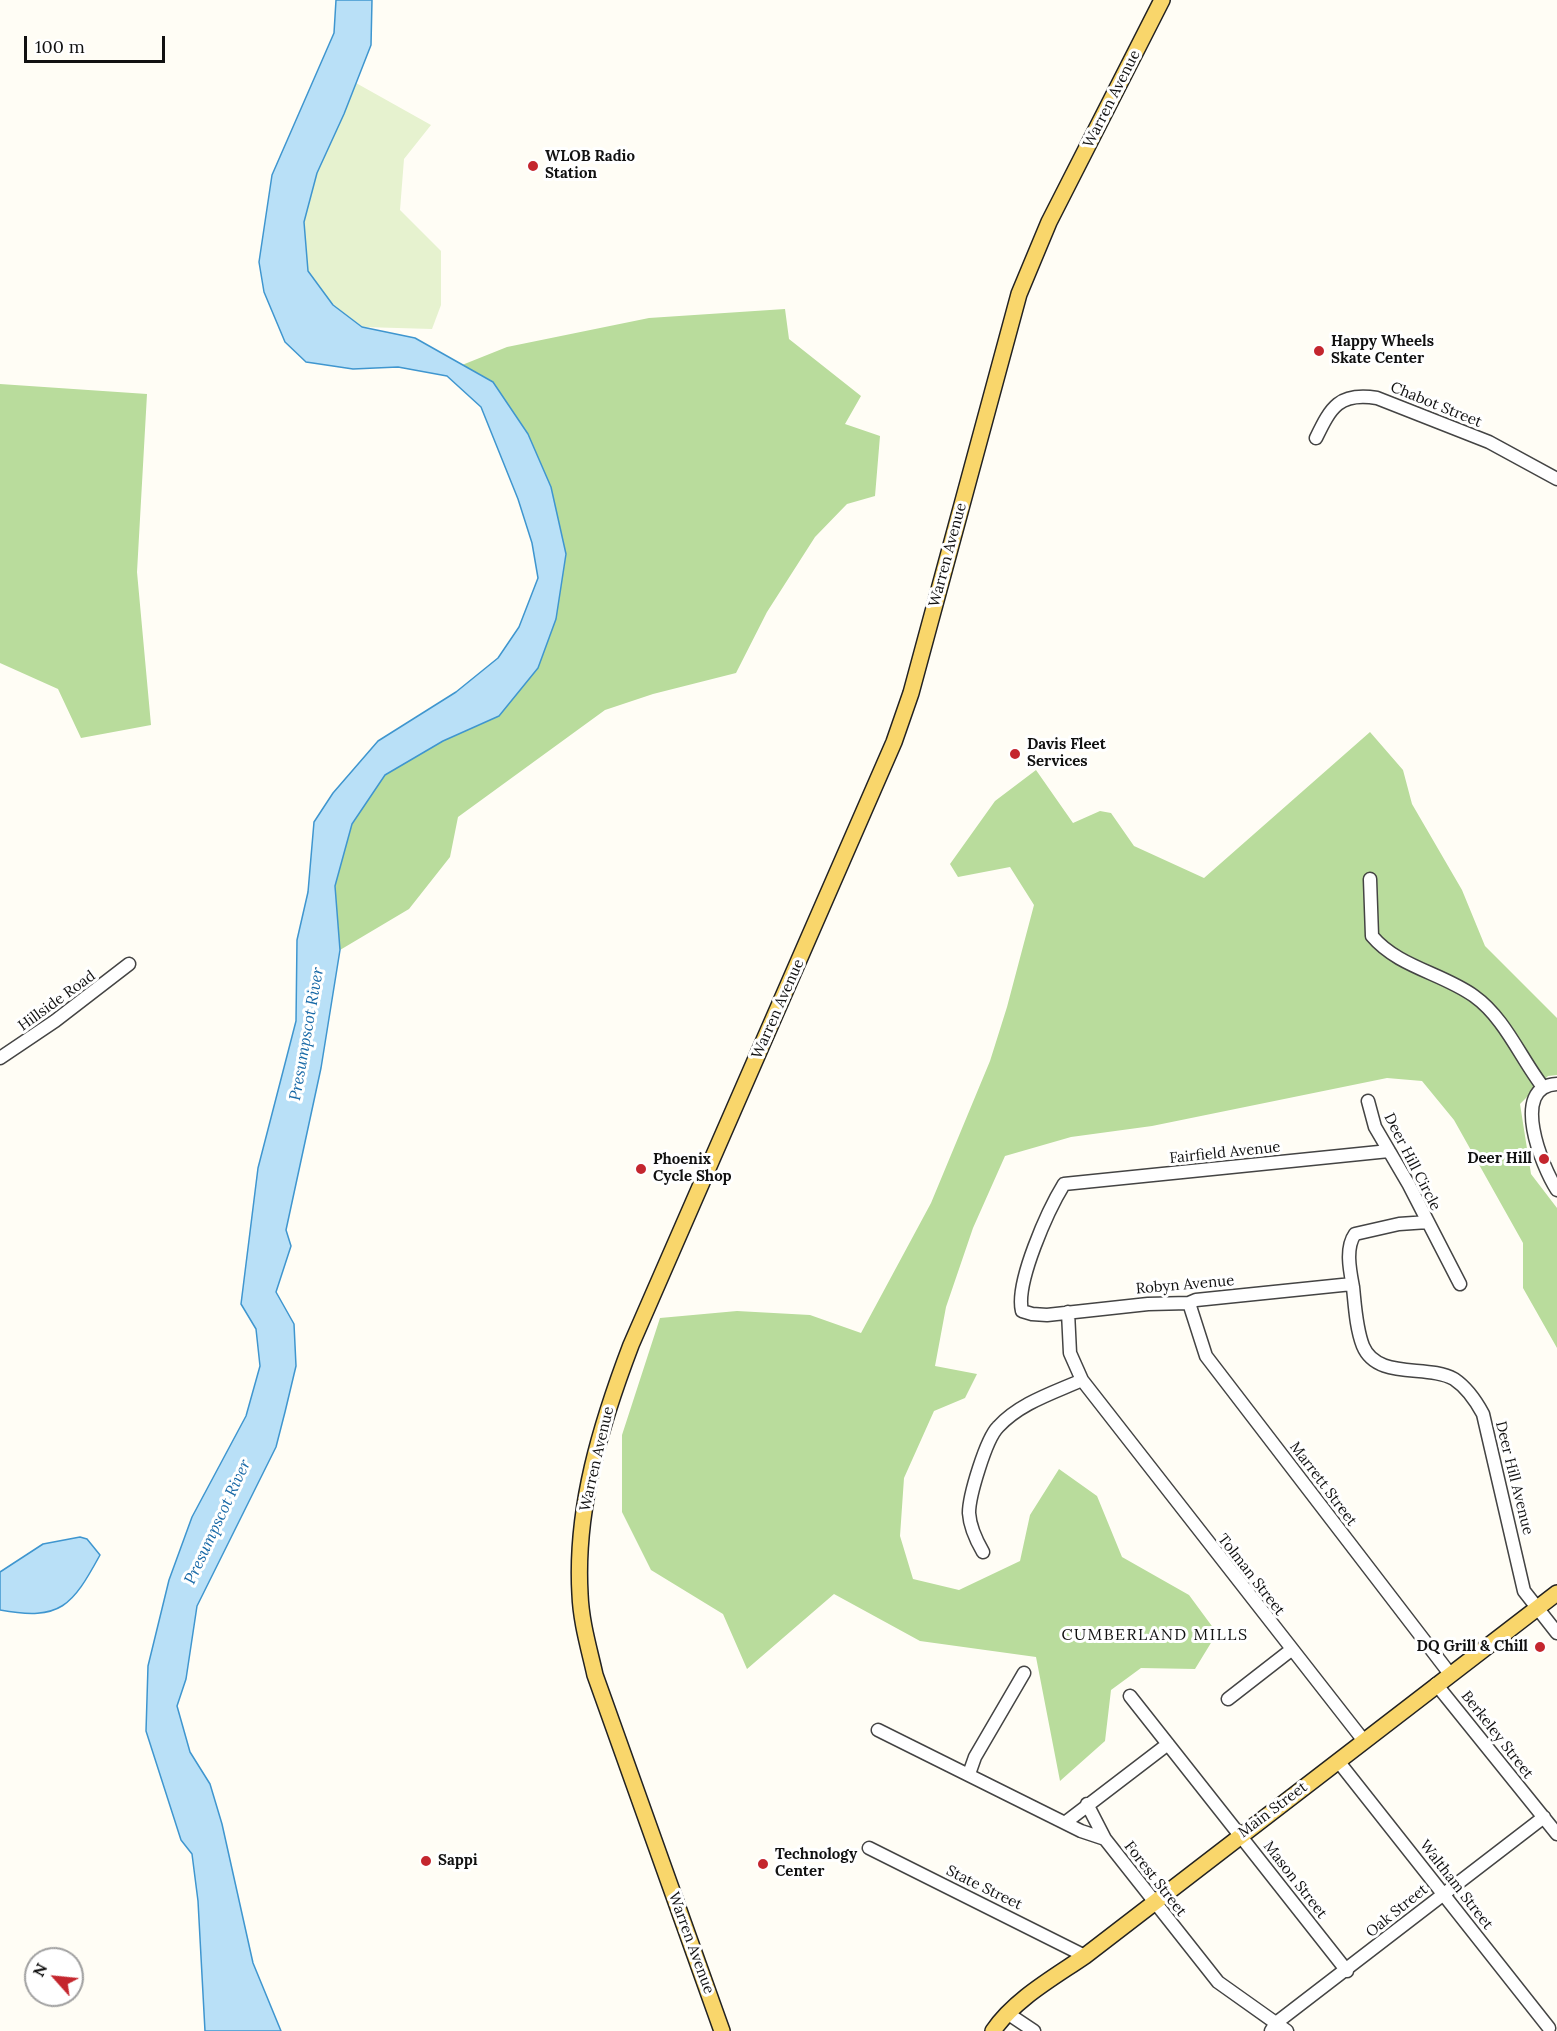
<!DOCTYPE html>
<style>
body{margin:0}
#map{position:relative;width:1557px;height:2031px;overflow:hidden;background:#fffdf5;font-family:Lora,serif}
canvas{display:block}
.north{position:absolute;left:24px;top:1947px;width:60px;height:60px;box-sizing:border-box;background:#fff;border:2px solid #a0a0a0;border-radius:50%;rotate:297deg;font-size:16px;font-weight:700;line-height:24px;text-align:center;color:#111}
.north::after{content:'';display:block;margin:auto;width:21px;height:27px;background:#c4262e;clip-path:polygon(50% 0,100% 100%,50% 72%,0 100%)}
.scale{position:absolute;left:24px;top:36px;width:141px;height:27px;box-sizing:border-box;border:3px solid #111;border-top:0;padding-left:8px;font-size:18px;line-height:21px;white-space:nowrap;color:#111;-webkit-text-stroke:4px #fff;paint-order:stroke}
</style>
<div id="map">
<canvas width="1557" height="2031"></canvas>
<div class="north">N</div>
<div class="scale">100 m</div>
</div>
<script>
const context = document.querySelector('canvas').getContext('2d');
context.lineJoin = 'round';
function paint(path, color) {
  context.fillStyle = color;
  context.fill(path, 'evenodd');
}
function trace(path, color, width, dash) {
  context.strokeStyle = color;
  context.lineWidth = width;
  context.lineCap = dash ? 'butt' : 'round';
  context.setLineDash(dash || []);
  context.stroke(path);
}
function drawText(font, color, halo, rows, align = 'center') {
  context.font = font + ' Lora,serif';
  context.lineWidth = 6;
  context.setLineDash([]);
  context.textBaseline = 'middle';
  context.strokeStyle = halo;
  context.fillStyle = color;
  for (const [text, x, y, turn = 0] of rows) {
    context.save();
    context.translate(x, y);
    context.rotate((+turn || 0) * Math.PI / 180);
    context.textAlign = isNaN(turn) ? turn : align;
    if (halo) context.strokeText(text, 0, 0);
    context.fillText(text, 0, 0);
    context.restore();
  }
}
const forest = new Path2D(`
 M 785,309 L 789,339 L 861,396 L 845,424 L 880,436 L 875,496 L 847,504 L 815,537 L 767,612 L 736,673 L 653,694 L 605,710 L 458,817 L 450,857 L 409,909 L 340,950 L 335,886 L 352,824 L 385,775 L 443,741 L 499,716 L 556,619 L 493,382 L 462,365 L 507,347 L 649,318 Z
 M 0,384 L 147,394 L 137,572 L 151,725 L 81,738 L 58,689 L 0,663 Z
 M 1370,732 L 1403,770 L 1412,804 L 1462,890 L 1485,946 L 1557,1018 L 1557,1075 L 1548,1076 L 1520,1104 L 1531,1174 L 1557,1208 L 1557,1348 L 1523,1288 L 1523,1243 L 1454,1120 L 1422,1081 L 1387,1078 L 1152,1126 L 1071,1137 L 1005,1156 L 973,1228 L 946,1307 L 935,1366 L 977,1374 L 965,1398 L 934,1411 L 904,1478 L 900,1536 L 913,1579 L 959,1590 L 1020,1561 L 1030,1515 L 1059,1469 L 1097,1496 L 1122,1557 L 1189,1595 L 1217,1633 L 1195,1669 L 1141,1668 L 1111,1690 L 1105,1741 L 1060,1781 L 1036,1657 L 920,1641 L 834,1594 L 747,1669 L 723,1614 L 651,1570 L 622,1512 L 622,1435 L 660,1318 L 737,1311 L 810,1315 L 861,1333 L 931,1203 L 990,1061 L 1007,1007 L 1034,905 L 1010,867 L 958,877 L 950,864 L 995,801 L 1036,770 L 1073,823 L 1100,811 L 1111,813 L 1134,846 L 1204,878 Z`);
const pitch = new Path2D(`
 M 356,83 L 431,125 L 404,159 L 400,210 L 441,251 L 441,305 L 432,329 L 363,327 L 333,305 L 308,271 L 304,222 L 317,173 Z`);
const water = new Path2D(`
 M 336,0 L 372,0 L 371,45 L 344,114 L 317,173 L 304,222 L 308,271 L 333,305 L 362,327 L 415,338 L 493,382 L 528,434 L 551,487 L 566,554 L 556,619 L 538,668 L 499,716 L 443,741 L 385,775 L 352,824 L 335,886 L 340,950 L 321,1068 L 286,1230 L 291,1246 L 276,1292 L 294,1324 L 296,1366 L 285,1412 L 276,1447 L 197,1606 L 186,1679 L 177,1706 L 190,1752 L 210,1784 L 222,1824 L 253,1963 L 281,2031 L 205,2031 L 198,1901 L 192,1854 L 181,1840 L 146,1731 L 148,1666 L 169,1580 L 192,1517 L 246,1416 L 260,1366 L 256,1329 L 241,1304 L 258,1168 L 296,1021 L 297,940 L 308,892 L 314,822 L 333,793 L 378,741 L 456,692 L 498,658 L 519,627 L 538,578 L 532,543 L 518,499 L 481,407 L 447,376 L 398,367 L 353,369 L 306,362 L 285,342 L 264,292 L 259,262 L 272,175 L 334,33 Z
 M 80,1537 L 87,1539 L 100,1555 C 72,1606 61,1621 0,1610 L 0,1572 L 43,1544 Z`);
const minor = new Path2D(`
 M 1316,438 C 1331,407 1339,392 1377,398 L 1489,442 L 1557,479
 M 1370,879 L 1372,936 C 1398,967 1442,973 1474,996 C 1505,1018 1521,1059 1543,1087
 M 0,1058 L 55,1021 L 129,964
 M 1557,1084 C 1509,1086 1542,1167 1557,1190
 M 1368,1101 L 1375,1127 L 1409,1185 L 1460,1284
 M 1428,1222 L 1399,1224 L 1355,1234 C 1345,1248 1350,1271 1353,1287 C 1355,1306 1356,1328 1363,1346 C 1377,1380 1427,1364 1454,1379 C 1466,1387 1476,1401 1483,1414 L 1524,1591 L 1557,1633
 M 1352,1284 L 1196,1300 L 1189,1303 L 1148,1304 L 1047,1315 L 1032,1314 L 1022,1311 C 1015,1283 1048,1210 1064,1184 L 1389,1151
 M 1189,1303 L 1206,1356 L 1450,1674
 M 1068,1312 L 1070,1353 L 1082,1380 L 1364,1741
 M 983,1552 C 976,1540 970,1528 969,1513 C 969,1496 986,1439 998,1427 C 1020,1403 1053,1393 1082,1380
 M 1436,1684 L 1557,1834
 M 1130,1696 L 1347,1971
 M 1228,1699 L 1291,1650
 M 878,1730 L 1081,1831 L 1105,1839 L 1218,1982 L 1287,2031
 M 1338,1761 L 1549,2028
 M 969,1774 L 975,1757 L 1024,1673
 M 1087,1804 L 1105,1839
 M 1066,1822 L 1168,1744
 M 869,1848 L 1085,1956
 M 1007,2013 L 1034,2031
 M 1271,2031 L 1276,2023 L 1544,1817`);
const major = new Path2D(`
 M 722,2031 L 595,1675 C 589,1648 581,1622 580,1594 C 575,1508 601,1424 631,1345 L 894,742 L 911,693 L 1019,294 L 1049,222 L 1162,0
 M 993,2031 C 1015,1999 1053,1978 1085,1956 L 1557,1593`);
const markers = [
 [533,166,6,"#c4262e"],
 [1319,351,6,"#c4262e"],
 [1015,754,6,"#c4262e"],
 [1544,1159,6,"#c4262e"],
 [641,1169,6,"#c4262e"],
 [1540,1647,6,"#c4262e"],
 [426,1861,6,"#c4262e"],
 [763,1864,6,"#c4262e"]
];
const streetNames = [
 ["Warren Avenue",1112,99,-63],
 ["Chabot Street",1436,405,22],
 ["Warren Avenue",948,555,-75],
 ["Hillside Road",57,1001,-36],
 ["Warren Avenue",778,1009,-66],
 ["Fairfield Avenue",1225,1153,-6],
 ["Deer Hill Circle",1412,1162,63],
 ["Robyn Avenue",1185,1285,-5],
 ["Warren Avenue",597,1459,-77],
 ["Deer Hill Avenue",1514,1478,76],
 ["Marrett Street",1323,1484,53],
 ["Tolman Street",1251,1575,52],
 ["Berkeley Street",1497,1735,52],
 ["Main Street",1273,1810,-37],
 ["Forest Street",1155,1879,52],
 ["Mason Street",1295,1880,52],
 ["Waltham Street",1456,1885,52],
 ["State Street",984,1888,26],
 ["Oak Street",1397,1911,-39],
 ["Warren Avenue",691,1943,70]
];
const poiNames = [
 ["WLOB Radio",545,157],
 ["Station",545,174],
 ["Happy Wheels",1331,342],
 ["Skate Center",1331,359],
 ["Davis Fleet",1027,745],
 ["Services",1027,762],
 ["Deer Hill",1532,1159,"right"],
 ["Phoenix",653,1160],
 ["Cycle Shop",653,1177],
 ["DQ Grill & Chill",1528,1647,"right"],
 ["Technology",775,1855],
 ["Center",775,1872],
 ["Sappi",438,1861]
];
const waterNames = [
 ["Presumpscot River",307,1034,-80],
 ["Presumpscot River",218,1522,-65]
];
const neighbourhoodNames = [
 ["CUMBERLAND MILLS",1155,1635]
];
paint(forest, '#b9dc9c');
paint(pitch, '#e6f2cf');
paint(water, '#b9e0f7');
trace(water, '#3f96cf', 1.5);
trace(minor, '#444', 15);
trace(major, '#222', 18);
trace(minor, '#fff', 12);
trace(major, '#f9d66b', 15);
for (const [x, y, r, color] of markers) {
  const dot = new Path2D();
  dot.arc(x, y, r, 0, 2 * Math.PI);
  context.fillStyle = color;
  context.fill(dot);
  trace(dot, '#fff', 2);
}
drawText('15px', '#111', '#fff', streetNames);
drawText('bold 15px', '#111', '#fff', poiNames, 'left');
drawText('italic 16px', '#1768a6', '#fff', waterNames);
context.letterSpacing = '1.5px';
drawText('16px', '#111', '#fff', neighbourhoodNames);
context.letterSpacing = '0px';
</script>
